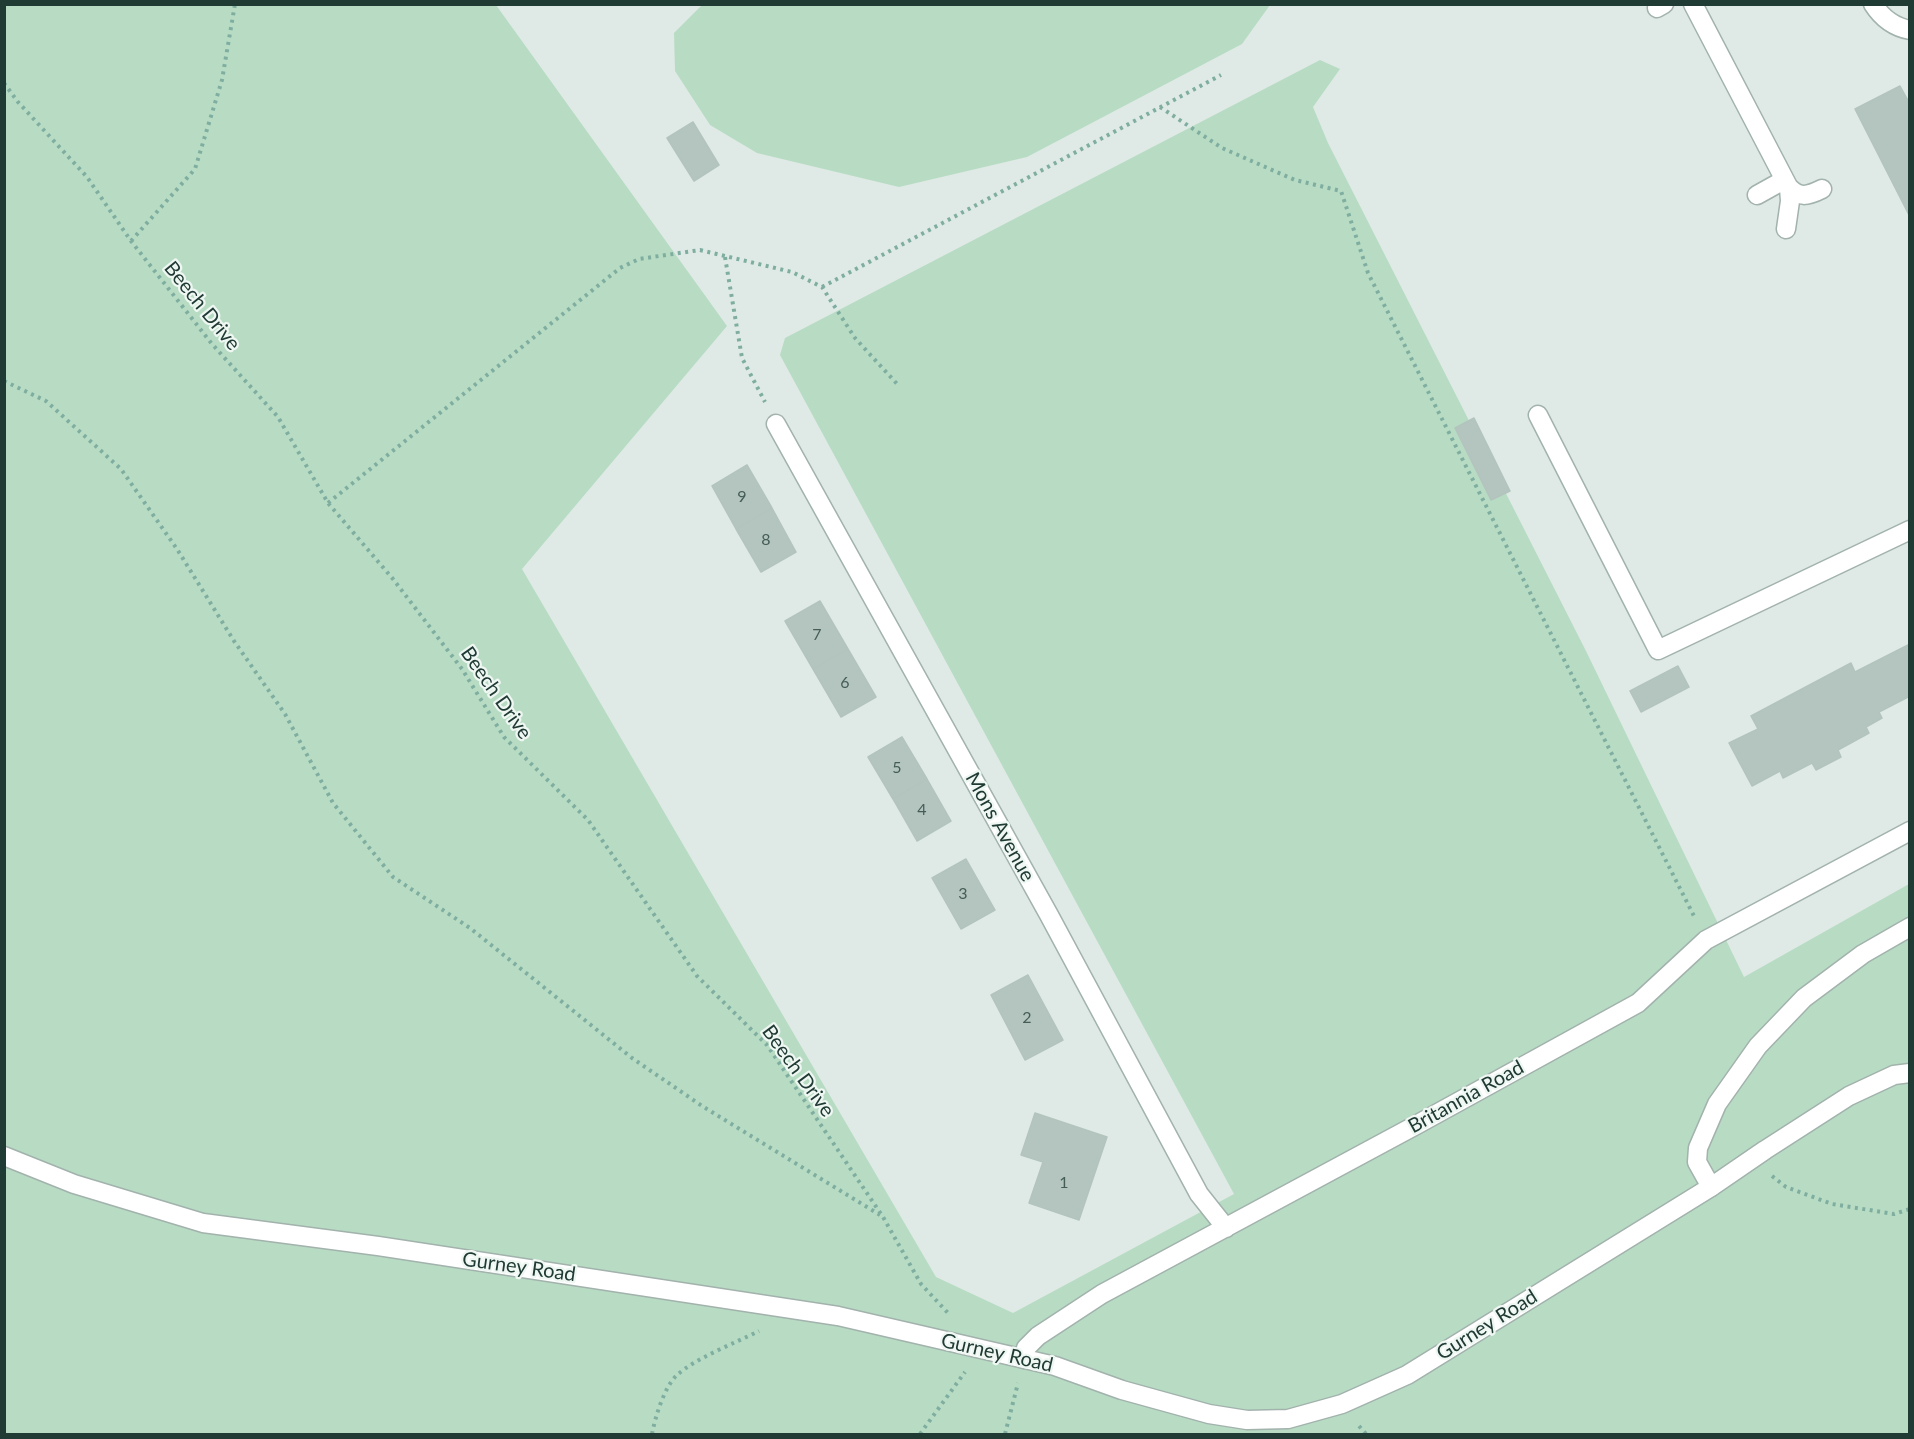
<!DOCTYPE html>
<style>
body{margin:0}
#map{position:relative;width:1914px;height:1439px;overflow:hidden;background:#dfeae6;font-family:Lato,sans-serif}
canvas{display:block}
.frame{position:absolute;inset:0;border:6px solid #203a34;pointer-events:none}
</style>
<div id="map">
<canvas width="1914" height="1439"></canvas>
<div class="frame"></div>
</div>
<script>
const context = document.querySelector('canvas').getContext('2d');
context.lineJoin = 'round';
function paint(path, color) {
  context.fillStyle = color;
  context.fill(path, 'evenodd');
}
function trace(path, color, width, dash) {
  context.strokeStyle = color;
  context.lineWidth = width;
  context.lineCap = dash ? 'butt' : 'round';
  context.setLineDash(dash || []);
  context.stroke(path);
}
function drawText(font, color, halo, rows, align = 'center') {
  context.font = font + ' Lato,sans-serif';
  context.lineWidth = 4.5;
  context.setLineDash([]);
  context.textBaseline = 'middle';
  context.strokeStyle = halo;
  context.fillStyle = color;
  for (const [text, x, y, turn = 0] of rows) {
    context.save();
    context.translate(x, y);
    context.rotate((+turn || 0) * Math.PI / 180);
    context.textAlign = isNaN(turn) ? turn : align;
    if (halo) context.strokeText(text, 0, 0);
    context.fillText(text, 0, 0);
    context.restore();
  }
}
const green = new Path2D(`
 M 5,5 L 496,5 L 727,326 L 522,569 L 936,1277 L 1013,1313 L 1234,1194 L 780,355 L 785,338 L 1320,60 L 1340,69 L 1313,107 L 1328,143 L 1586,651 L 1744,977 L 1909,884 L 1909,1434 L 5,1434 Z
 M 702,5 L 702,4 L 1270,5 L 1242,44 L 1027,157 L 899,187 L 757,153 L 710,125 L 675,71 L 674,33 Z`);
const building = new Path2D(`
 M 1900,86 L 1910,104 L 1910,217 L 1855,109 Z
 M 693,122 L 719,165 L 694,181 L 667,138 Z
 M 1474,418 L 1510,491 L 1491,500 L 1455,428 Z
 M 747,465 L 772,508 L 736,529 L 712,486 Z
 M 772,508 L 796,552 L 761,572 L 736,529 Z
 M 820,601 L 848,649 L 813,669 L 785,621 Z
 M 1910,644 L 1910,696 L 1879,712 L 1882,718 L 1866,727 L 1869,733 L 1838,750 L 1841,757 L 1816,770 L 1812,763 L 1783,778 L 1780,771 L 1752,786 L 1729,743 L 1758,729 L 1751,716 L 1851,663 L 1855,672 Z
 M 848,649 L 876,697 L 841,717 L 813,669 Z
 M 1678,666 L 1689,687 L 1641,712 L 1630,691 Z
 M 902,737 L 927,779 L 893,799 L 868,757 Z
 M 927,779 L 951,821 L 917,841 L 893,799 Z
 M 966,859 L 995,910 L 961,929 L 932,878 Z
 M 1028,975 L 1063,1040 L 1025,1060 L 991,995 Z
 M 1035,1113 L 1107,1137 L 1079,1220 L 1029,1203 L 1043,1162 L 1021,1155 Z`);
const path = new Path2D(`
 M 4,83 L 18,102 L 87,177 L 131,241 L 212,344 L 278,417 L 328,503 L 393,579 L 462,669 L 504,737 L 588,820 L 697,976 L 767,1045 L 883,1217 L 921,1284 L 948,1313
 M 1160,107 L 1222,148 L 1295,180 L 1341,191 L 1368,273 L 1695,918
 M 131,241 L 195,169 L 222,80 L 235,4
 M 725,257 L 742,358 L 765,402
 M 822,287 L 1221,75
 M 4,381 L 46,401 L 121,469 L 177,549 L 234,641 L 285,714 L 333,803 L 393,877 L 470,928 L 632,1058 L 702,1106 L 880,1215
 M 328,503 L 620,268 L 639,259 L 700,250 L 792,272 L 822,287 L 855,338 L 898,385
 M 1772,1176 L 1786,1187 L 1832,1204 L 1894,1214 L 1910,1209
 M 1359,1426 L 1366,1434
 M 652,1434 C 655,1418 664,1387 677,1375 C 696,1358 735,1343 759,1331
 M 920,1434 L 965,1372
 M 1005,1434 L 1018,1383`);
const service = new Path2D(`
 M 1693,4 L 1789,188 L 1790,201 L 1786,229
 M 1873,4 C 1882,18 1893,27 1910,30
 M 1657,8 L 1664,4
 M 1787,185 C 1798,199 1808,196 1822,189
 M 1757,195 L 1784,180
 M 1538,415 L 1658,650 L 1910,530`);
const minor = new Path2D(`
 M 776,424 L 1049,915 L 1199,1194 L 1226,1228
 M 1711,1187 L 1697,1162 L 1698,1148 L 1717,1104 L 1758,1046 L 1804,998 L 1863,954 L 1910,927
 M 1024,1359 L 1026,1348 L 1038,1336 L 1102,1294 L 1418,1124 L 1638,1003 L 1706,940 L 1910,831`);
const tertiary = new Path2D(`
 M 4,1156 L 74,1184 L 203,1223 L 378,1246 L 838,1316 L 1055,1366 L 1122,1390 L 1209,1414 L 1247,1420 L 1288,1419 L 1342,1404 L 1407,1375 L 1711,1187 L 1765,1150 L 1849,1096 L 1894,1075 L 1910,1073`);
const numberNames = [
 ["9",742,497],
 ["8",766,540],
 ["7",817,635],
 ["6",845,683],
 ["5",897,768],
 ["4",922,810],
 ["3",963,894],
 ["2",1027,1018],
 ["1",1064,1183]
];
const streetNames = [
 ["Beech Drive",202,306,51],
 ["Beech Drive",496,693,55],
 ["Mons Avenue",1000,827,61],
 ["Beech Drive",798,1071,54],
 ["Britannia Road",1466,1097,-29],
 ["Gurney Road",519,1267,8],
 ["Gurney Road",1487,1325,-32],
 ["Gurney Road",997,1353,13]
];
paint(green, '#b8dcc3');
paint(building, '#b4c5bf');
trace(building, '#b2c4bd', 1.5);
trace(service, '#a2b2ad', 21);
trace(minor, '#a2b2ad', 21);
trace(tertiary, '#a2b2ad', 21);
trace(path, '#7faea1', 4, [3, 4.5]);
trace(service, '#fff', 18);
trace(minor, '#fff', 18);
trace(tertiary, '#fff', 18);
drawText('16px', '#455d57', null, numberNames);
drawText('20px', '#203a34', '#eff7f3', streetNames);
</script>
